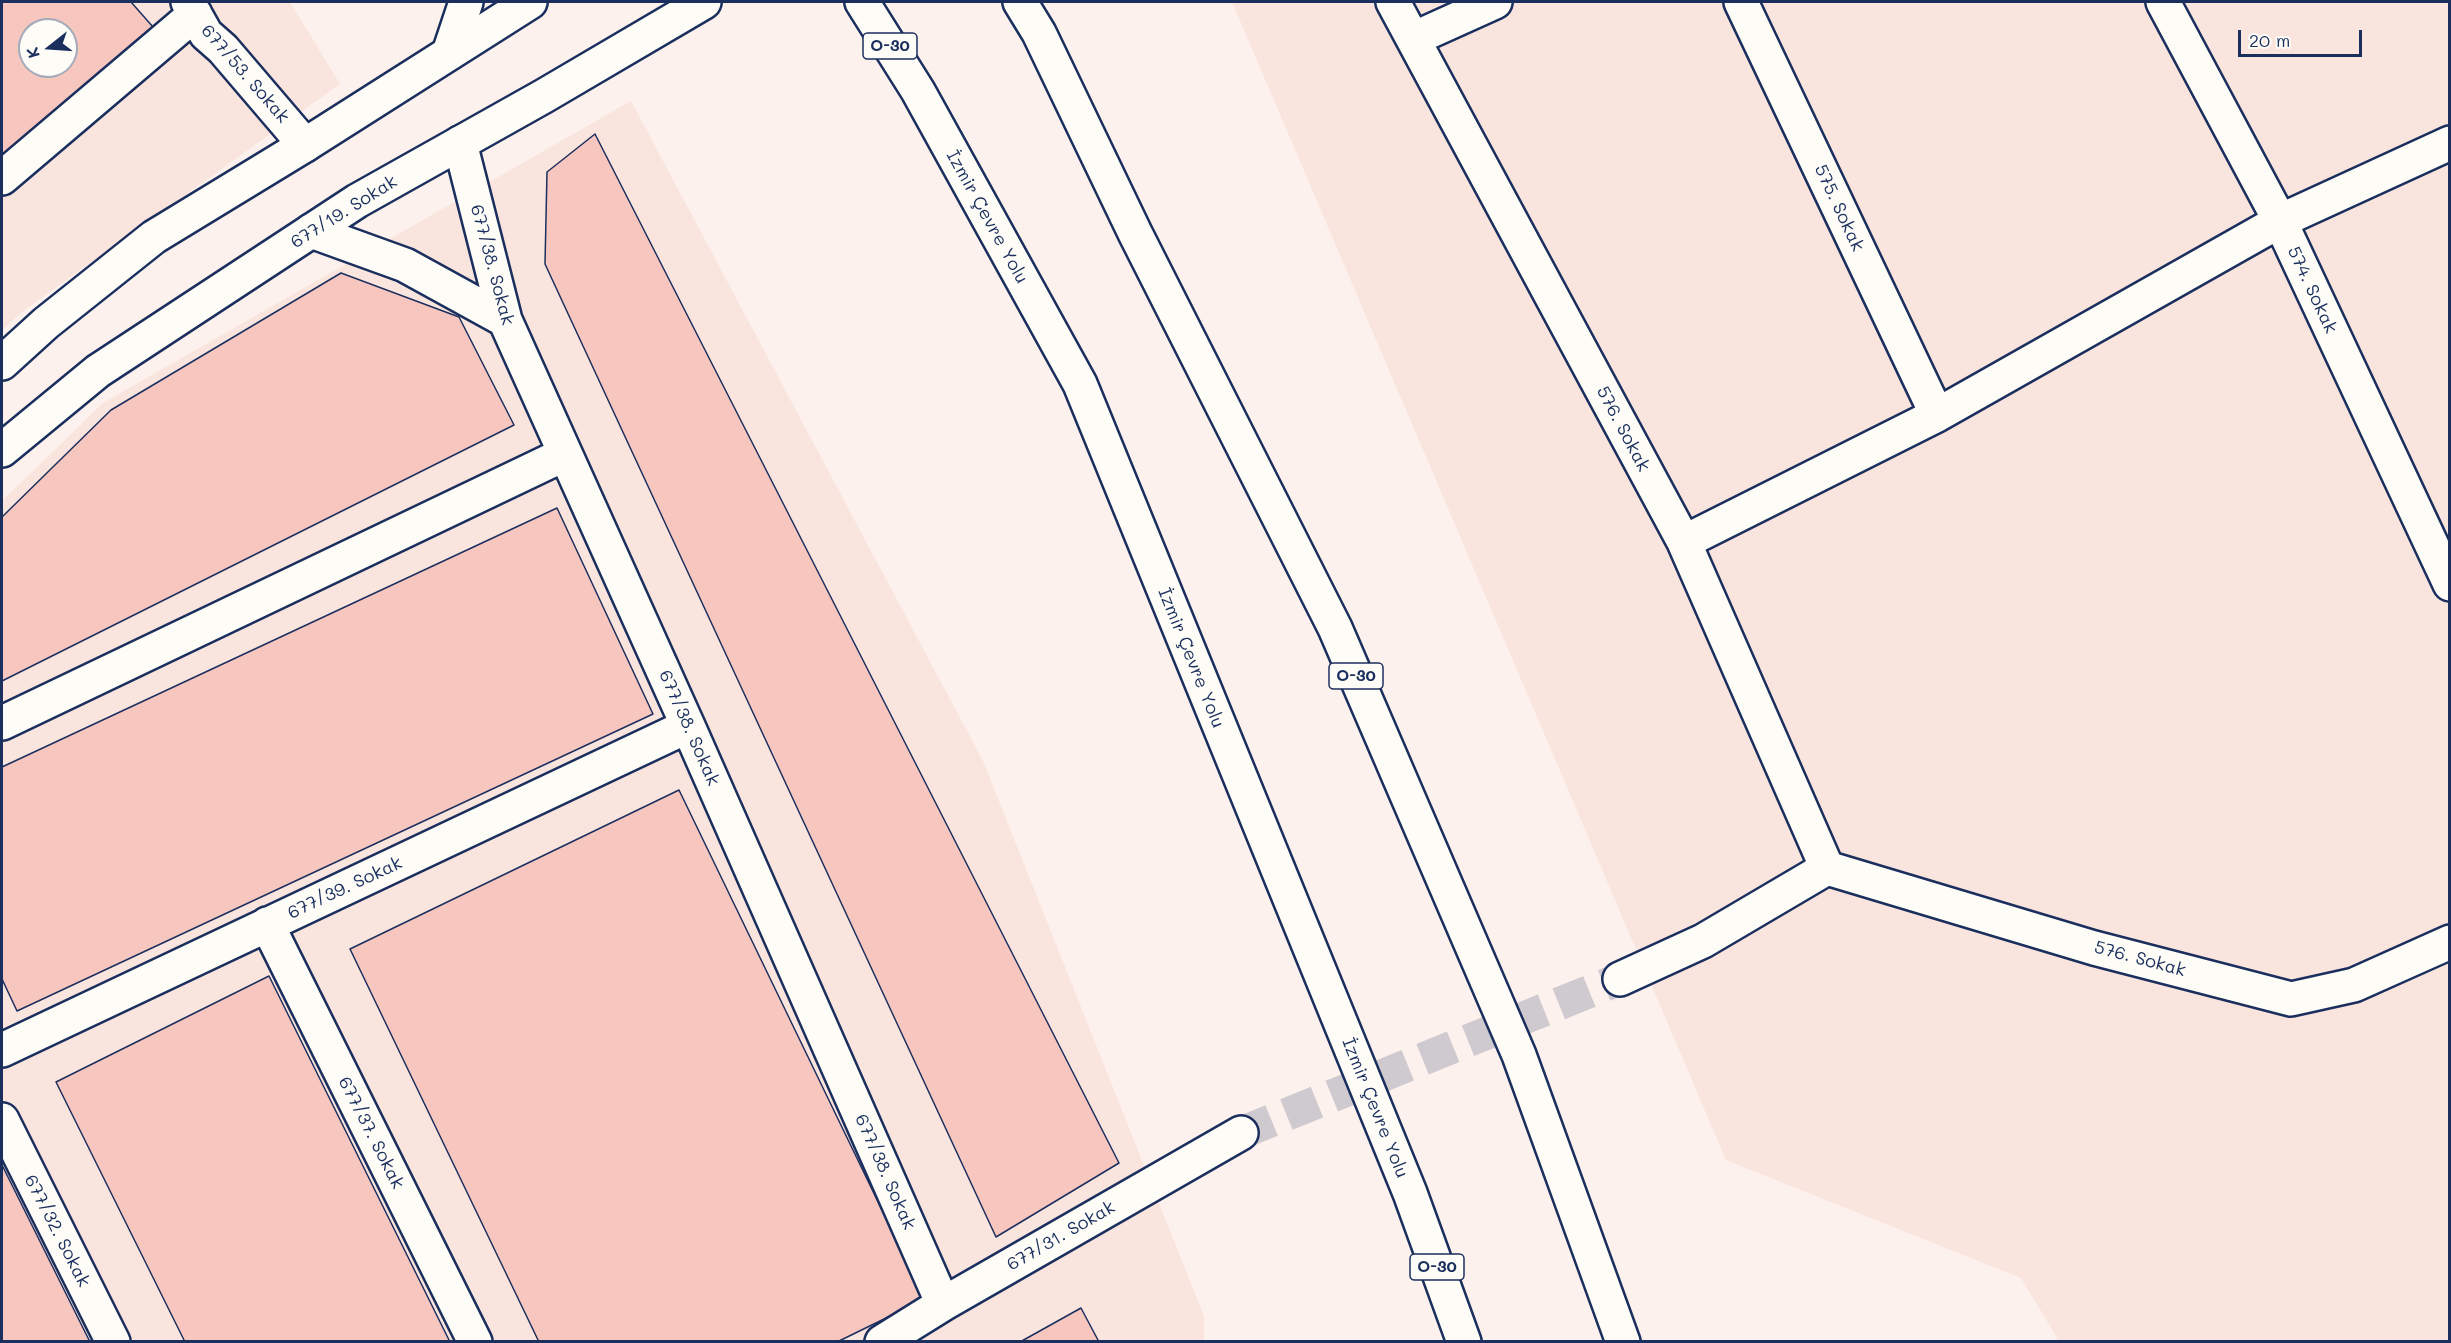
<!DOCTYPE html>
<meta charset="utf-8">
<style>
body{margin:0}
#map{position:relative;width:2451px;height:1343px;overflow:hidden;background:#fcf1ec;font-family:Mali,sans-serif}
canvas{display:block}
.frame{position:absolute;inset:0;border:3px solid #1b2f5e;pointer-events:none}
.north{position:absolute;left:18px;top:18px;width:60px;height:60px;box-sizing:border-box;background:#fdfcf7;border:2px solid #a3aaba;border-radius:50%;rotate:253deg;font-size:16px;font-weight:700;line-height:24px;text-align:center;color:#1b2f5e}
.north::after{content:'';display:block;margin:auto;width:21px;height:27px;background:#1b2f5e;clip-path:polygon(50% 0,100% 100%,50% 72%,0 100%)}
.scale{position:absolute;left:2238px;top:30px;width:124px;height:27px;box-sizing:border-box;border:3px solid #1b2f5e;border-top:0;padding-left:8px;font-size:18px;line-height:21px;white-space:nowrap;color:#1b2f5e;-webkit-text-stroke:4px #fdfcf7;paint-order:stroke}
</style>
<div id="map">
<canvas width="2451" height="1343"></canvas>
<div class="frame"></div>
<div class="north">K</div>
<div class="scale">20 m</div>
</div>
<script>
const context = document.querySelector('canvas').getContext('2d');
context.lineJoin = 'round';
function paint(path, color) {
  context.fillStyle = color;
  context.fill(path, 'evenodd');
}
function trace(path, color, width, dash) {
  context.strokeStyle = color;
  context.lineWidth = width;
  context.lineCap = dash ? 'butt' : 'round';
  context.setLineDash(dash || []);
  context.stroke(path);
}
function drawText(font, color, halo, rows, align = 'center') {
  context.font = font + ' Mali,sans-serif';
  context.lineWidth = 6;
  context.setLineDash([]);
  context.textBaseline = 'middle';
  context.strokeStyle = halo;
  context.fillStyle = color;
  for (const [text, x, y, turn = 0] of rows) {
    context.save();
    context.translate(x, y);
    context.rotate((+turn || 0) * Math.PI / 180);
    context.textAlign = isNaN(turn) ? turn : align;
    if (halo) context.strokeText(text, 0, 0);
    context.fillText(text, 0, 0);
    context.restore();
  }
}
const built = new Path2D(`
 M 2,2 L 290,2 L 340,84 L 22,312 L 2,330 ZM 30,30 L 66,30 L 66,66 L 30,66 Z
 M 1232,2 L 2449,2 L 2449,1340 L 2437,1342 L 2059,1341 L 2021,1278 L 1726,1160 Z
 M 631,101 L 983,761 L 1204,1316 L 1204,1341 L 2,1342 L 2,501 L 103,403 Z`);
const building = new Path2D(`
 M 2,2 L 131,2 L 153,27 L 2,160 ZM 30,30 L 66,30 L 66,66 L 30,66 Z
 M 595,134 L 1119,1163 L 996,1237 L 545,264 L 547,172 Z
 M 341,273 L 459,317 L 514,425 L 2,681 L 2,517 L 111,410 Z
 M 557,508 L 653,714 L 17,1011 L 2,979 L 2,767 Z
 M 679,790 L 925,1299 L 837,1342 L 539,1342 L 350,949 Z
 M 269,976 L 450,1342 L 185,1342 L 56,1082 Z
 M 2,1165 L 90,1342 L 2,1342 Z
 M 1081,1308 L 1099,1342 L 1020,1342 Z`);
const minorTunnel = new Path2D(`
 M 1241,1133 L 1620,979`);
const minor = new Path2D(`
 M 188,2 L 206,34 L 223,49 L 305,145
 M 1393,2 L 1684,542 L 1827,868
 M 1741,2 L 1937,415
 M 2163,2 L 2280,221 L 2450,584
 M 1413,39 L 1495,2
 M 460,143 L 505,320 L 688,726 L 943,1304
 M 2,178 L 195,14
 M 311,231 L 405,265 L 505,320
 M 1684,542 L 1937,415 L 2280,221 L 2450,143
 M 2,723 L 565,454
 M 267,924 L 475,1342
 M 1620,979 L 1703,941 L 1827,868 L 2094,948 L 2291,999 L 2354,985 L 2450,942
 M 2,1050 L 688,726
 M 2,1120 L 113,1342
 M 882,1342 L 943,1304 L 1241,1133`);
const major = new Path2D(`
 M 2,363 L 46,323 L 154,237 L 305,145 L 530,2
 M 2,450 L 98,371 L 357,201 L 544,96 L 704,2`);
const highway = new Path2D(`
 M 862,2 L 918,91 L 1080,384 L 1410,1193 L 1464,1342
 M 1020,2 L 1039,33 L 1135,233 L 1335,628 L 1519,1055 L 1623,1342
 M 449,53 L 466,2`);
const shields = [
 [890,46,54],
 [1356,676,54],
 [1437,1267,54]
];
const shieldNames = [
 ["O-30",890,46],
 ["O-30",1356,676],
 ["O-30",1437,1267]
];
const streetNames = [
 ["677/53. Sokak",245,74,49],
 ["575. Sokak",1839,208,65],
 ["677/19. Sokak",344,212,-32],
 ["İzmir Çevre Yolu",987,217,61],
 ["677/38. Sokak",492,265,75],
 ["574. Sokak",2312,290,65],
 ["576. Sokak",1623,429,62],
 ["İzmir Çevre Yolu",1191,658,68],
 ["677/38. Sokak",689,728,66],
 ["677/39. Sokak",345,888,-25],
 ["576. Sokak",2140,959,15],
 ["İzmir Çevre Yolu",1375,1108,68],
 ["677/37. Sokak",371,1133,63],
 ["677/38. Sokak",885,1172,66],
 ["677/32. Sokak",57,1231,63],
 ["677/31. Sokak",1061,1236,-30]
];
paint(built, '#fae4de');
paint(building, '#f7c7bf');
trace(building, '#1b2f5e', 1.5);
trace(minorTunnel, '#cfcad0', 33, [33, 16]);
trace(minor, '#1b2f5e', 38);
trace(major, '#1b2f5e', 38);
trace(highway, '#1b2f5e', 38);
trace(minor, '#fdfcf7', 33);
trace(major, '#fdfcf7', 33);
trace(highway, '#fdfcf7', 33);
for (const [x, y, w] of shields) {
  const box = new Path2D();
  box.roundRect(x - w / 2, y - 13, w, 26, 4.5);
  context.fillStyle = '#fdfcf7';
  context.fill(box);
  trace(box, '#1b2f5e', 1.5);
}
drawText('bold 16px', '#1b2f5e', null, shieldNames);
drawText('18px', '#1b2f5e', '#fdfcf7', streetNames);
</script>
